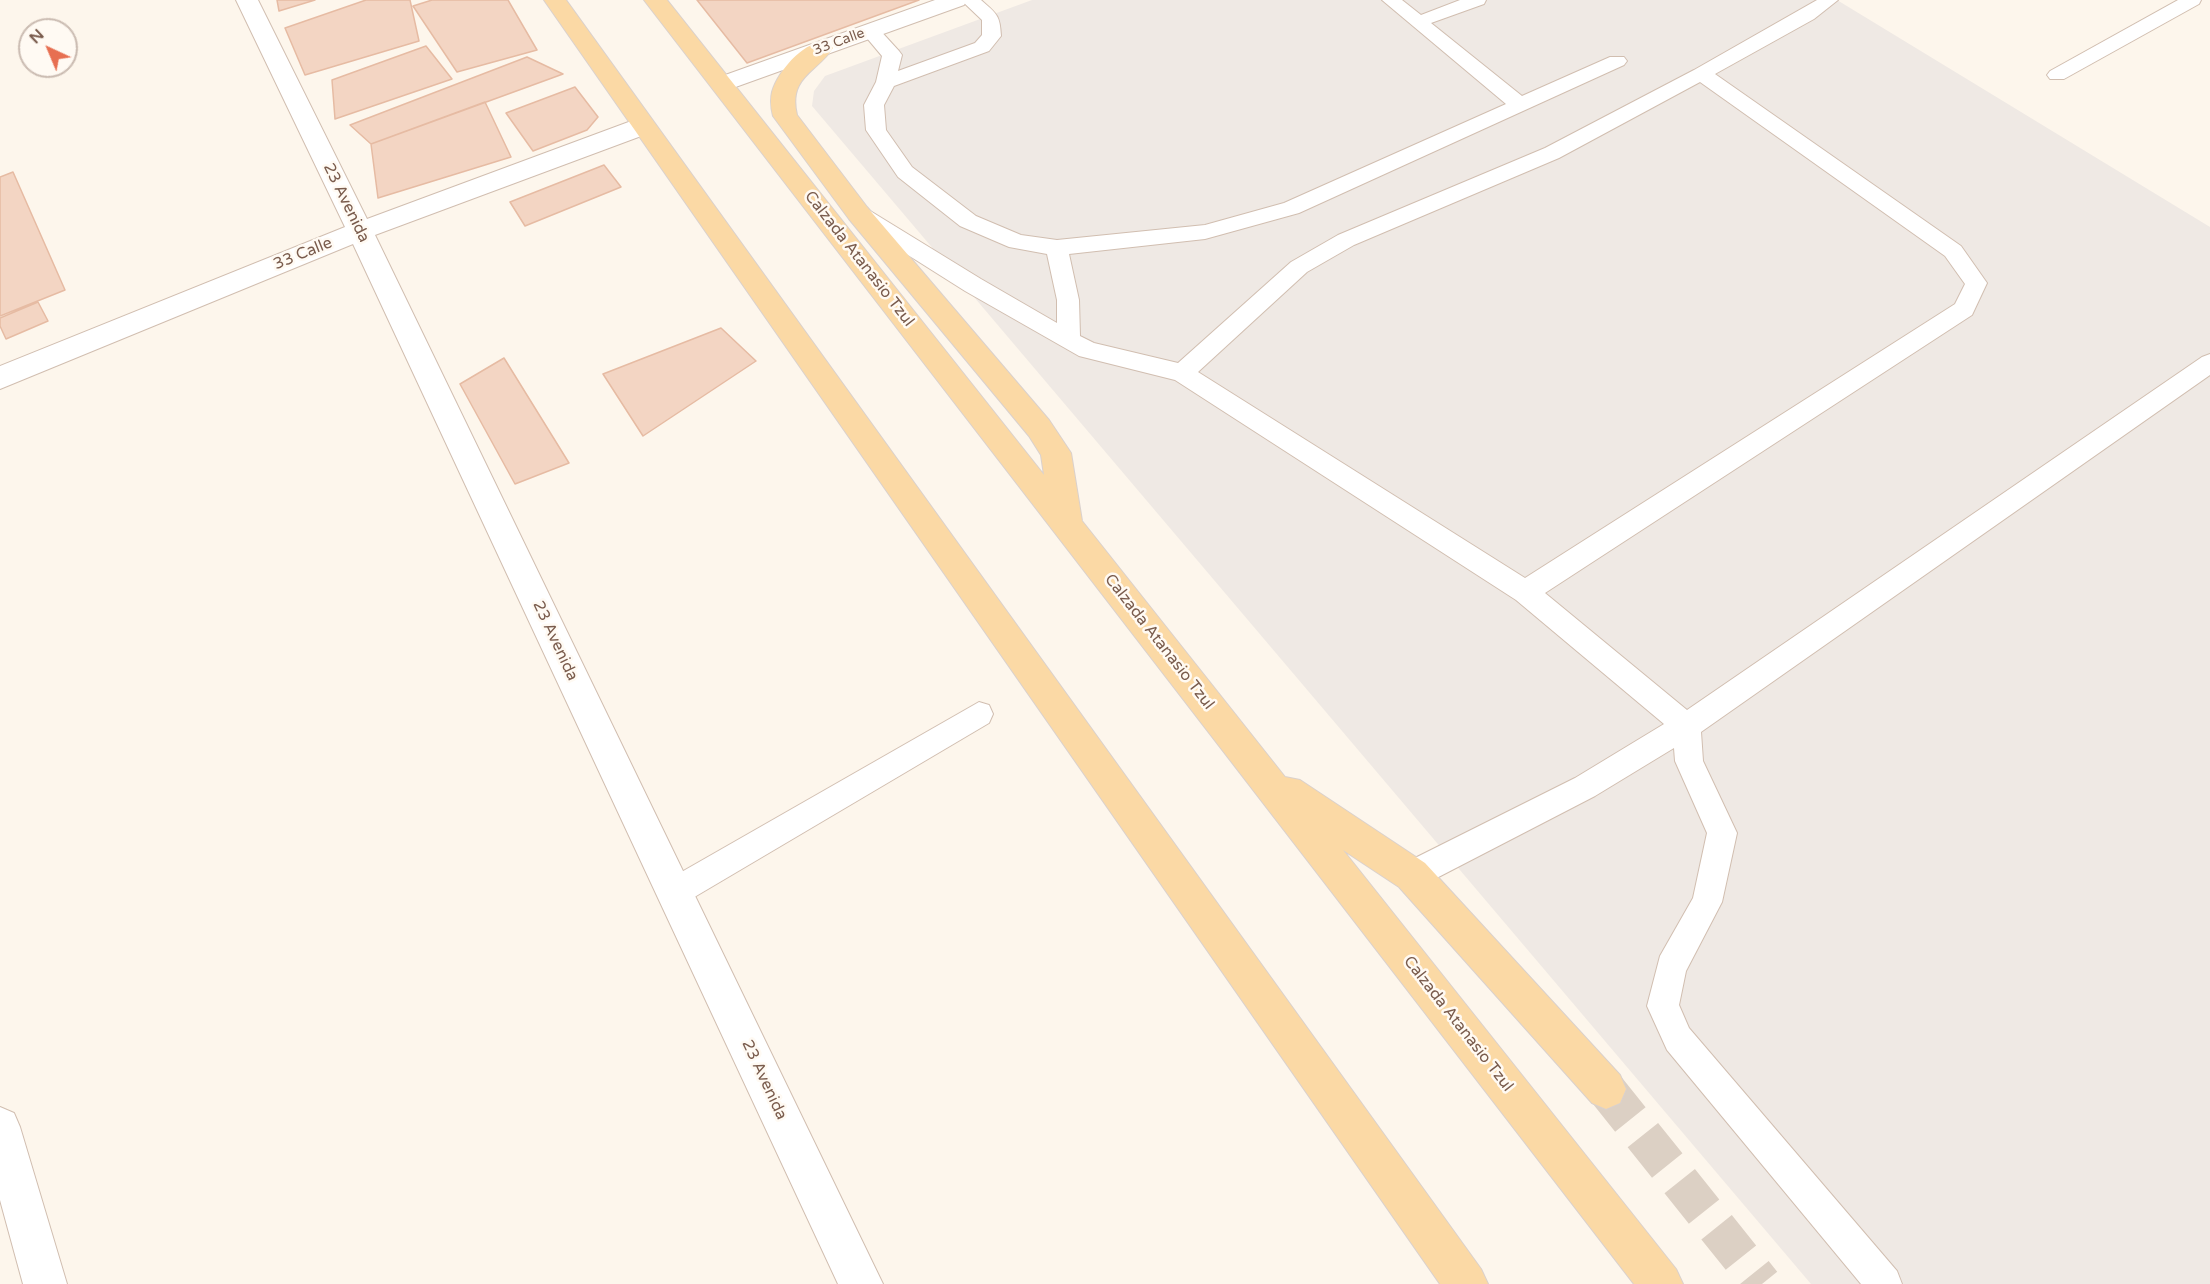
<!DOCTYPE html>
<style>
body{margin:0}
#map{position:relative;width:2210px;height:1284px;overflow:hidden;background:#fdf6ec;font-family:"Varela Round",sans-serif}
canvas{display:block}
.north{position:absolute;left:18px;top:18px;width:60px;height:60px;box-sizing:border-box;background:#fffaf3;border:2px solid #cabbb1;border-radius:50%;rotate:316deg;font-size:16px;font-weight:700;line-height:24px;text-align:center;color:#7a5c4d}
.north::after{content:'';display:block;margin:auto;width:21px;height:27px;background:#e76f51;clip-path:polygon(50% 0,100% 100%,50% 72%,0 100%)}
</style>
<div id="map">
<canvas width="2210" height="1284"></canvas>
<div class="north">N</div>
</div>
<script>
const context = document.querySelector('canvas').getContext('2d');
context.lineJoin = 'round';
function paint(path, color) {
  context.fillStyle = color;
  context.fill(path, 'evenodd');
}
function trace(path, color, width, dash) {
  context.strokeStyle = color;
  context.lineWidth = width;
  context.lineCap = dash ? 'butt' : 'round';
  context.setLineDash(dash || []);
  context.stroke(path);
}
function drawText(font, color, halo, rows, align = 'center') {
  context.font = font + ' "Varela Round",sans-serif';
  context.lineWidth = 5;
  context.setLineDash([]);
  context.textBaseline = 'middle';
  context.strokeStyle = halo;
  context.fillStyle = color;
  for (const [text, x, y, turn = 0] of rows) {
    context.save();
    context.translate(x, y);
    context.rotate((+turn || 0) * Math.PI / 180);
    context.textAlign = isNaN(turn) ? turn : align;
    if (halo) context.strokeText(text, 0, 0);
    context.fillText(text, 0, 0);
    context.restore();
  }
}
const industrial = new Path2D(`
 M 1032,0 L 1837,0 L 2210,227 L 2210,1284 L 1811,1284 L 812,106 L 814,91 L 825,76 Z`);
const building = new Path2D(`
 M 277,0 L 315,0 L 279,11 Z
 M 366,0 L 410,0 L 419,41 L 305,75 L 285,28 Z
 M 432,0 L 508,0 L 537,50 L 457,72 L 413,6 Z
 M 697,0 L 919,0 L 747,63 Z
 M 426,46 L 452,79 L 335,119 L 332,80 Z
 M 527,57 L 563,74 L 371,144 L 350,125 Z
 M 575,87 L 598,117 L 587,130 L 533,151 L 506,113 Z
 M 485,102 L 511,157 L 378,198 L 371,144 Z
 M 604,165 L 621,187 L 525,226 L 510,202 Z
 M 13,172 L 65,290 L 0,316 L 0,177 Z
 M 38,302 L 48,321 L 6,339 L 0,326 L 0,318 Z
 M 721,328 L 756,361 L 643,436 L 603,374 Z
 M 504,358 L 569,463 L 515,484 L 460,384 Z`);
const primaryTunnel = new Path2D(`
 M 1606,1089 L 1762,1284`);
const service = new Path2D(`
 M 961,0 L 981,0 C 997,14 1000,15 1001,36 L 989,51 L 894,86 L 884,105 L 886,130 L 912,167 L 976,216 L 1021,235 L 1057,240 L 1205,225 L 1284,203 L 1506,104 L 1382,0 L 1402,0 L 1421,15 L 1460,0 L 1486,0 L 1484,4 L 1431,23 L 1522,96 L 1610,57 L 1624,57 L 1627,61 L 1624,65 L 1299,213 L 1205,239 L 1069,254 L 1079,300 L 1080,336 L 1094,343 L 1178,363 L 1291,262 L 1338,235 L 1545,148 L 1694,70 L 1817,0 L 1838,0 L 1814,19 L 1715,74 L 1961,246 L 1987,283 L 1972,315 L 1545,593 L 1687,710 L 2202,357 L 2210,354 L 2210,375 L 1701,732 L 1703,761 L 1737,833 L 1722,902 L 1686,971 L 1679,1005 L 1689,1028 L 1897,1271 L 1902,1284 L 1861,1284 L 1667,1050 L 1647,1006 L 1660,956 L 1693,898 L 1707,833 L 1675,761 L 1674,748 L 1595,796 L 1423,885 L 1412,889 L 1401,885 L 1397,875 L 1401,865 L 1575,778 L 1664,724 L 1516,600 L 1175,380 L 1079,356 L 965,291 L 851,219 L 848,214 L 851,209 L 859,207 L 867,209 L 981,279 L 1057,323 L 1057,300 L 1047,254 L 1009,247 L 960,226 L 898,177 L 866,130 L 864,105 L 876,82 L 882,56 L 861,31 L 863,27 L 877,27 L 899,51 L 902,55 L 898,71 L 975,43 L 982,35 L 982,20 ZM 1700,82 L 1945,256 L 1965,284 L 1955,304 L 1525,578 L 1198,372 L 1307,272 L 1354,245 L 1559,158 Z
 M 2178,0 L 2201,0 L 2199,4 L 2064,79 L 2050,79 L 2047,75 L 2050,71 Z
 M 979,702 L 989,705 L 993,714 L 989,723 L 686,902 L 675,907 L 664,902 L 660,892 L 664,882 Z`);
const minor = new Path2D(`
 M 236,0 L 258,0 L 367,219 L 634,120 L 643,118 L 652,120 L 655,126 L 652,132 L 375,235 L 883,1284 L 838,1284 L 353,244 L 0,389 L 0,366 L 345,227 Z
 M 0,1107 L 14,1113 L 20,1127 L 67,1284 L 23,1284 L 0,1200 Z`);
const tertiary = new Path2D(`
 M 935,0 L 967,0 L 964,5 L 730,89 L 722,91 L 714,89 L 710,84 L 714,79 Z`);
const primary = new Path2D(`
 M 544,0 L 566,0 L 1481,1269 L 1488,1284 L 1440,1284 Z
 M 644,0 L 667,0 L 1044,475 L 1041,455 L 1029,436 L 849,219 L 773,116 C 771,108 770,101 772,92 C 778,71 806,37 829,43 L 833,48 C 816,73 788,77 797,115 L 867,207 L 1049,420 L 1071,453 L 1082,521 L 1285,777 L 1300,780 L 1425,863 L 1620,1075 L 1626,1089 L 1620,1103 L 1606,1109 L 1592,1103 L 1399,887 L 1343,850 L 1676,1269 L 1683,1284 L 1634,1284 Z`);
const farStreetnames = [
 ["33 Calle",839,42,-20]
];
const streetNames = [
 ["23 Avenida",346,203,64],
 ["33 Calle",303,254,-22],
 ["Calzada Atanasio Tzul",859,259,52],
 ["23 Avenida",555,641,65],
 ["Calzada Atanasio Tzul",1159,642,52],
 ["Calzada Atanasio Tzul",1458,1024,52],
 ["23 Avenida",764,1080,65]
];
paint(industrial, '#efe9e4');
paint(building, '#f3d5c3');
trace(building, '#e6bba3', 1.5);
trace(primaryTunnel, '#dcd0c4', 39, [39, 20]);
trace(service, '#d1beb0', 2);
trace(minor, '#d1beb0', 2);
trace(tertiary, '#d1beb0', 2);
trace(primary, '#dad1cd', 2);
paint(service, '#fff');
paint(minor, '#fff');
paint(tertiary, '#fff');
paint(primary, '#fbd9a5');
drawText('14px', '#7a5c4d', '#fffaf3', farStreetnames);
drawText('16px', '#7a5c4d', '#fffaf3', streetNames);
</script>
